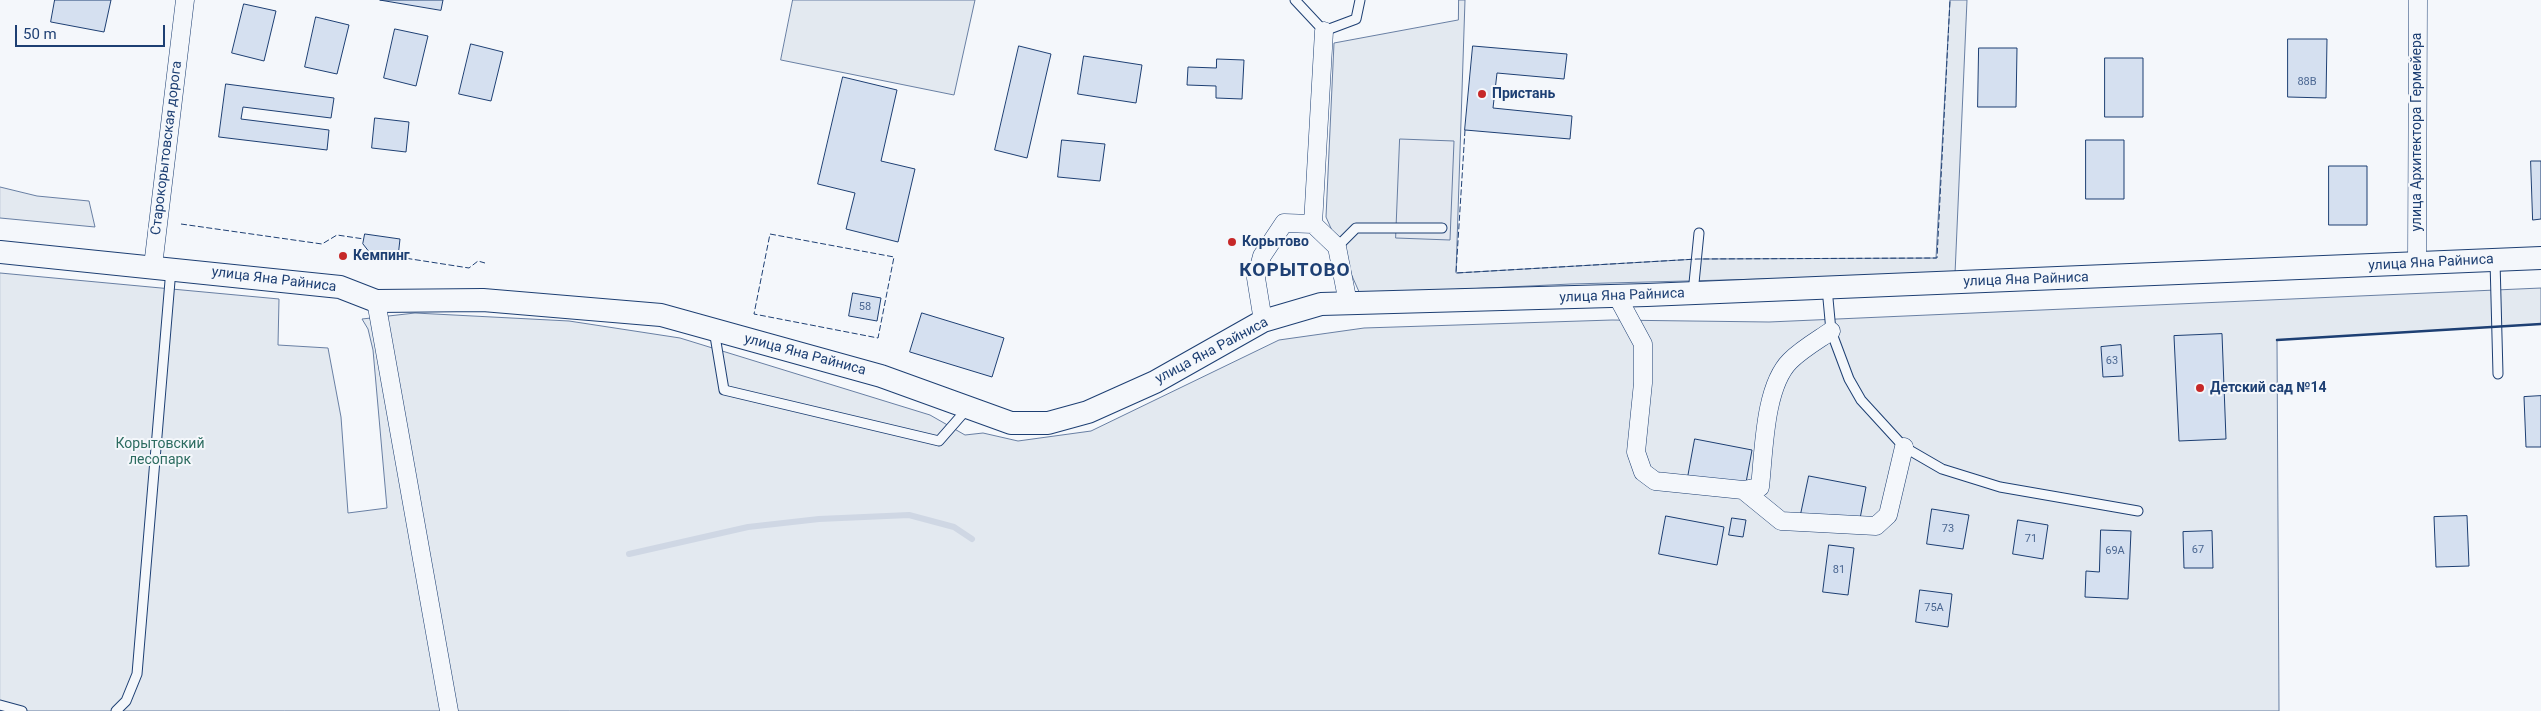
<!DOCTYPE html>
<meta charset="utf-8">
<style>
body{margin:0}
#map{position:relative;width:2541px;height:711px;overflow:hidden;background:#f4f7fb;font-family:Roboto,sans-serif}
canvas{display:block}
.scale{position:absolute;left:15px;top:25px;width:150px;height:22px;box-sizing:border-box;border:2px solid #1d3f73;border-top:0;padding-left:6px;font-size:15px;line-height:18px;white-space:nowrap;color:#1d3f73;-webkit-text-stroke:4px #f4f7fb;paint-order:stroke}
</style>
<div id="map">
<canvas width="2541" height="711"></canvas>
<div class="scale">50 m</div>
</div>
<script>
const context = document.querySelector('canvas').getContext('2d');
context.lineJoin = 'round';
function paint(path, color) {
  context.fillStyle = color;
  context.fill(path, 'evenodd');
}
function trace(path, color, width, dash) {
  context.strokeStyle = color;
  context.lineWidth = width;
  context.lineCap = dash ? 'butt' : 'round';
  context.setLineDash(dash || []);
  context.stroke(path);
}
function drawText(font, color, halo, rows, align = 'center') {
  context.font = font + ' Roboto,sans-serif';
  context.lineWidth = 4;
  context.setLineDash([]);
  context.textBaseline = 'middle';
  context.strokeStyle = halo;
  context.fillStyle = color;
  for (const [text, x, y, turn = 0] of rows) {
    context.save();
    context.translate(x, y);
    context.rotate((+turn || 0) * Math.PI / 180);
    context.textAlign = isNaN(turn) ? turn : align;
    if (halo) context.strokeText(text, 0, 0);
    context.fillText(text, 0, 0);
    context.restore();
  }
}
const green = new Path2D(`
 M 793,0 L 975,0 L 954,95 L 781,60 Z
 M 1459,0 L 1465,0 L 1456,273 L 1697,259 L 1936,258 L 1950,0 L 1967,0 L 1955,274 L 1571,284 L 1360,294 L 1326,217 L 1334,43 L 1458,20 Z
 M 0,187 L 37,196 L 89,201 L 95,227 L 0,218 Z
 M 0,273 L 279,299 L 278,345 L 328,348 L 341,417 L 348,513 L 387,508 L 373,350 L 368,329 L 362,319 L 415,313 L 569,321 L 680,338 L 930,415 L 965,435 L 983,433 L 1018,441 L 1091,431 L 1279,340 L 1364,328 L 1612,320 L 1769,322 L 2541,288 L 2541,324 L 2277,340 L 2279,711 L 0,711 Z`);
const parking = new Path2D(`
 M 1400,139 L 1454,141 L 1450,240 L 1396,238 Z`);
const stream = new Path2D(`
 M 629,554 L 748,527 L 819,519 L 909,515 L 954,527 L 972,539`);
const building = new Path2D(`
 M 55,0 L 111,0 L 104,32 L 51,22 Z
 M 380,0 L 443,0 L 441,10 Z
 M 244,4 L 276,11 L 264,61 L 232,53 Z
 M 316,17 L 349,25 L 337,74 L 305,67 Z
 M 395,29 L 428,36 L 416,86 L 384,78 Z
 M 2288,39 L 2327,39 L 2326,98 L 2288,97 Z
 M 471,44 L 503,52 L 491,101 L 459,94 Z
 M 1019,46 L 1051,54 L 1027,158 L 995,150 Z
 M 1473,46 L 1567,54 L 1564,79 L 1497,73 L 1493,108 L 1572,116 L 1570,139 L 1465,130 Z
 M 1979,48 L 2017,48 L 2016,107 L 1978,107 Z
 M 1084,56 L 1142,65 L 1136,103 L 1078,94 Z
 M 2105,58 L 2143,58 L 2143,117 L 2105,117 Z
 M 1217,59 L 1244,60 L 1242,99 L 1216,98 L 1216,86 L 1187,85 L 1188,67 L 1216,68 Z
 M 843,77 L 897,90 L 881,161 L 915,169 L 898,242 L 846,229 L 855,193 L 818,184 Z
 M 226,84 L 334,98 L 331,118 L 243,107 L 241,119 L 329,130 L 327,150 L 219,137 Z
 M 375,118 L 409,122 L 406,152 L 372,148 Z
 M 1062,140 L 1105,144 L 1100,181 L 1058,177 Z
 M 2086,140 L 2124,140 L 2124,199 L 2086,199 Z
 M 2531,161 L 2541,161 L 2541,219 L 2533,220 Z
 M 2329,166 L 2367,166 L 2367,225 L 2329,225 Z
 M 365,234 L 400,239 L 398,257 L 370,253 L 363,244 Z
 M 853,293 L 881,298 L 877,321 L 849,316 Z
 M 922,313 L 1004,338 L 992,377 L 910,352 Z
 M 2222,334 L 2226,439 L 2179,441 L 2174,336 Z
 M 2121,345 L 2123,376 L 2103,377 L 2101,347 Z
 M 2541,396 L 2541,447 L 2526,447 L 2524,397 Z
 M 1695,439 L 1752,450 L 1745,488 L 1688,477 Z
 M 1809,476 L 1866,487 L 1859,524 L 1801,514 Z
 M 1932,509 L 1969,515 L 1963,549 L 1927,544 Z
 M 1666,516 L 1724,527 L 1717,565 L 1659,554 Z
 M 2467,516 L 2469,566 L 2436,567 L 2434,517 Z
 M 1732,518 L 1746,520 L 1743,537 L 1729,535 Z
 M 2018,520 L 2048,525 L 2043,559 L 2013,554 Z
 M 2101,530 L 2131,531 L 2128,599 L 2085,597 L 2086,571 L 2099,572 Z
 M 2212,531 L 2213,568 L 2184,568 L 2183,532 Z
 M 1829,545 L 1854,548 L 1848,595 L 1823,592 Z
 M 1920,590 L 1952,594 L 1948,627 L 1916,622 Z`);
const service = new Path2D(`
 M 1295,0 L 1324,31 L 1356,19 L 1360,0
 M 1337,247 L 1356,228 L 1442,228
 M 2495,261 L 2498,374
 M 1827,288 L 1831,331 L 1849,379 L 1861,400 L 1904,447 L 1942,469 L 2000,487 L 2138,511
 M 1693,293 L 1699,233
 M 714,330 L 724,390 L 939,441 L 967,409
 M 0,705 L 22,711
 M 116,711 L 126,701 L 137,674 L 171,269`);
const minor = new Path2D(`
 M 1313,224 L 1324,31
 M 2417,264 L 2418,0
 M 153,266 L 185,0
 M 1617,296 L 1643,344 L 1643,383 L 1636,452 L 1643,472 L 1655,481 L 1743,490 L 1760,487 C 1764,452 1764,387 1790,361 C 1802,349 1818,340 1831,331
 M 376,301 L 449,711
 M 1263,321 L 1256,278 L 1262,256 L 1284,223 L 1313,224 L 1337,247 L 1348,303
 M 1743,490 L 1781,521 L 1876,526 L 1888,515 L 1904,447`);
const tertiary = new Path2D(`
 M 0,252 L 340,287 L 376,301 L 483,300 L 661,315 L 881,376 L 1011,423 L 1048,423 L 1088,412 L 1155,382 L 1263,321 L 1321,304 L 1647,295 L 2541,258`);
const fence = new Path2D(`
 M 1465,130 L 1456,273 L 1697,259 L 1937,258 L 1950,0
 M 181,224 L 322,244 L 337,235 L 364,239
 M 770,234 L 894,257 L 878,338 L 754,314 Z
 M 398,257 L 469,268 L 478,261 L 485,263`);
const wall = new Path2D(`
 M 2277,340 L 2541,324`);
const markers = [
 [1482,94,5,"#c62828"],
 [1232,242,5,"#c62828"],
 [343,256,5,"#c62828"],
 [2200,388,5,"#c62828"]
];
const numberNames = [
 ["88В",2307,82],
 ["58",865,307],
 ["63",2112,361],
 ["73",1948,529],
 ["71",2031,539],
 ["67",2198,550],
 ["69А",2115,551],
 ["81",1839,570],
 ["75А",1934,608]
];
const poiNames = [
 ["Пристань",1492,94],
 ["Корытово",1242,242],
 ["Кемпинг",353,256],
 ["Детский сад №14",2210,388]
];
const streetNames = [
 ["улица Архитектора Гермейера",2417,132,-90],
 ["Старокорытовская дорога",167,148,-83],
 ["улица Яна Райниса",2431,263,-3],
 ["улица Яна Райниса",274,280,7],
 ["улица Яна Райниса",2026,280,-2],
 ["улица Яна Райниса",1622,296,-2],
 ["улица Яна Райниса",1212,351,-28],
 ["улица Яна Райниса",805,355,15]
];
const parkNames = [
 ["Корытовский",160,444],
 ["лесопарк",160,460]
];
const districtNames = [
 ["КОРЫТОВО",1295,271]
];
paint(green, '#e3e9f0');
trace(green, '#687fa3', 1);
paint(parking, '#e3e8f0');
trace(parking, '#687fa3', 1);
trace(stream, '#cfd7e4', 6);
paint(building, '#d5e0f0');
trace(building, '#1d3f73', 1);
trace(service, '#1d3f73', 11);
trace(minor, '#1d3f73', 19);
trace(tertiary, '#1d3f73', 24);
trace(service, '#f4f7fb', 9);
trace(minor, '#f4f7fb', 18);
trace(tertiary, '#f4f7fb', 22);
trace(fence, '#1d3f73', 1, [6, 2.5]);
trace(wall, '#1d3f73', 2.5);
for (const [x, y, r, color] of markers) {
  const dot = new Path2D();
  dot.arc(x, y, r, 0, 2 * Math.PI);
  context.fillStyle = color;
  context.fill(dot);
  trace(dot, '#f4f7fb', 2);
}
drawText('11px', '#4b6792', null, numberNames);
drawText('bold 14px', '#1d3f73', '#f4f7fb', poiNames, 'left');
drawText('14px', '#1d3f73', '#f4f7fb', streetNames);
drawText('14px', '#2c6c60', '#f4f7fb', parkNames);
context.letterSpacing = '1px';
drawText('bold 19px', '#1d3f73', '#f4f7fb', districtNames);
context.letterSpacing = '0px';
</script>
